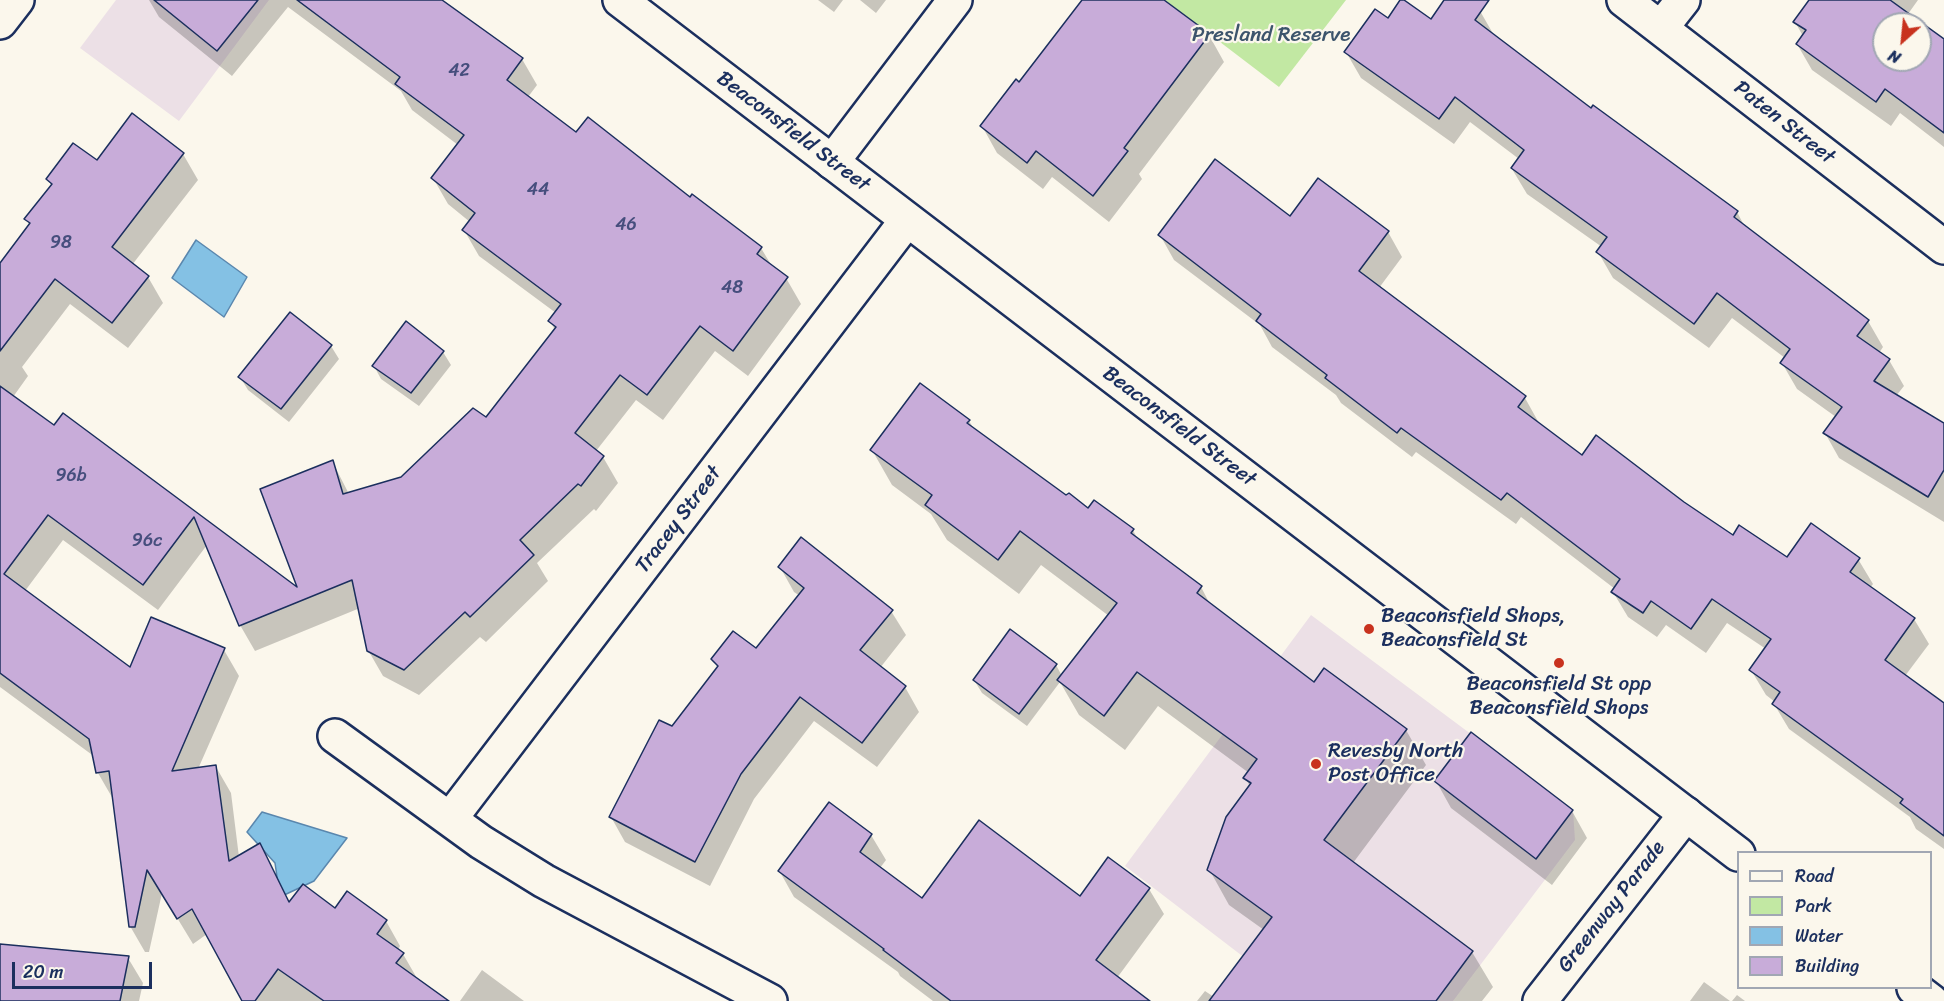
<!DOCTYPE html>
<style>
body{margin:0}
#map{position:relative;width:1944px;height:1001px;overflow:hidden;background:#fbf7ec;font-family:Sriracha,sans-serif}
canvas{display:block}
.legend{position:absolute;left:1737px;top:851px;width:195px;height:138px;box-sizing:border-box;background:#fbf7ec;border:2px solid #a1a7b3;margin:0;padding:8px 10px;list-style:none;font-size:18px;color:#1b2f5e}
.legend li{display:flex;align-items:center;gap:12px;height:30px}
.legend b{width:30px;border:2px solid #a1a7b3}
.north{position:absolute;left:1872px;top:12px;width:60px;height:60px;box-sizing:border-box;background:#fbf7ec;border:2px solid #a1a7b3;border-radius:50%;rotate:207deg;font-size:16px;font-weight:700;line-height:24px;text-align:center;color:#1b2f5e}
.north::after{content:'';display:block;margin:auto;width:21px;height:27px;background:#c8321e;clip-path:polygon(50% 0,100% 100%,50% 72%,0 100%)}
.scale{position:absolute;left:12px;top:962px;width:140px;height:27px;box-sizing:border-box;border:3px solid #1b2f5e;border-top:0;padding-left:8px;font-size:18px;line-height:21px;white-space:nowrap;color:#1b2f5e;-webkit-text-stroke:4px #fbf7ec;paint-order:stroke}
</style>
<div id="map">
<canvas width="1944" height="1001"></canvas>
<ul class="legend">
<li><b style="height:8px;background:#fbf7ec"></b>Road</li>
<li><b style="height:16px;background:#c2e8a3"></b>Park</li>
<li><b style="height:16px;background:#84c1e4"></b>Water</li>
<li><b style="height:16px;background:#c8acd9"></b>Building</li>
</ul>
<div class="north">N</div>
<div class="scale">20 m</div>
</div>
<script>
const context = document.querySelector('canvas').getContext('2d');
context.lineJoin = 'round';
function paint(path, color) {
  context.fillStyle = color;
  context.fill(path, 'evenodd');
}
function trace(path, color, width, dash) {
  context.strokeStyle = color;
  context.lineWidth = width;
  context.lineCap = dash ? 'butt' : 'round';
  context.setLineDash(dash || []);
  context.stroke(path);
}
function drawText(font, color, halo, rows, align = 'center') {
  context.font = font + ' Sriracha,sans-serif';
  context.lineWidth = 4.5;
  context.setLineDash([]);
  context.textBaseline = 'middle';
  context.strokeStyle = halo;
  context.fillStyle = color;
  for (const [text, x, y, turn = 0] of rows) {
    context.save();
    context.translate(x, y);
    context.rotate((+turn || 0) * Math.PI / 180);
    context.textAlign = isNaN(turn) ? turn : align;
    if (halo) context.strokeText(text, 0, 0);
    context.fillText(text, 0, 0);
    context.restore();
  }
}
const built = new Path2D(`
 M 116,0 L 269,0 L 179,121 L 80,48 Z
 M 1311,615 L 1573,810 L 1575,840 L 1453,1001 L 1301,1001 L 1125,866 Z`);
const green = new Path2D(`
 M 1165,0 L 1346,0 L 1279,87 Z`);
const water = new Path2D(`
 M 196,240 L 247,277 L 224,317 L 172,278 Z
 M 262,812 L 347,838 L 314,881 L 280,897 L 275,863 L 247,832 Z`);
const shadow = new Path2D(`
 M 149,0 L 429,0 L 522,59 L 537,85 L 528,97 L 577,135 L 690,199 L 692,196 L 761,248 L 773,268 L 786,278 L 801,304 L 748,376 L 715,351 L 663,420 L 636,400 L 596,451 L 603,457 L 618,483 L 596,511 L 594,509 L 537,563 L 548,581 L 486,642 L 480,637 L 419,695 L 383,676 L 368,650 L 360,608 L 255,651 L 240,625 L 207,545 L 158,610 L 63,540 L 25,591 L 131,670 L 224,650 L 239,676 L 198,769 L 216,767 L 231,793 L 239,857 L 259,845 L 290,903 L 386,921 L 400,946 L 398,950 L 403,954 L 418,980 L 446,1001 L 243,1001 L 207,934 L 193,944 L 162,893 L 149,952 L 145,952 L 130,926 L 113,799 L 98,773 L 95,757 L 0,687 L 0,265 L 30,226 L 26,219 L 52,186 L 47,179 L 97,162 L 183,154 L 198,180 L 132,265 L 148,277 L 163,303 L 128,348 L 70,304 L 22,367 L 28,376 L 13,397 L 54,428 L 63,415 L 301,591 L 332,461 L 349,494 L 401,478 L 486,419 L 555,330 L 550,321 L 556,313 L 479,256 L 464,230 L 470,222 L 448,204 L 433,178 L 458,145 L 412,110 L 401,91 L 288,7 L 232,76 L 159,17 Z
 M 818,0 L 843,0 L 834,12 Z
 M 860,0 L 886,0 L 876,13 Z
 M 1093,0 L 1162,0 L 1209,35 L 1224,62 L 1139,174 L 1142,179 L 1109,222 L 1052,177 L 1043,189 L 997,153 L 982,126 Z
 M 1446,0 L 1465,0 L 1480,11 L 1495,37 L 1592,110 L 1737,212 L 1746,229 L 1868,321 L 1883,347 L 1879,353 L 1889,360 L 1904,386 L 1896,396 L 1944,424 L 1944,522 L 1839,458 L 1825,433 L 1836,417 L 1797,389 L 1782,363 L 1785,358 L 1732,318 L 1709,348 L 1613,278 L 1598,252 L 1602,247 L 1527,194 L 1512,169 L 1519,159 L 1470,122 L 1454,144 L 1361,78 L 1346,52 L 1388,20 L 1431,21 Z
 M 1811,0 L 1918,0 L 1908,14 L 1921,24 L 1944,49 L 1944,147 L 1900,113 L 1891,126 L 1812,70 L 1797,44 L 1803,36 L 1795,22 ZM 1884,24 L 1920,24 L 1920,60 L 1884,60 Z
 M 1318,181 L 1388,232 L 1402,257 L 1379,288 L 1525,398 L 1539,423 L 1538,424 L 1582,457 L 1683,503 L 1733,537 L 1787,559 L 1858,559 L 1873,584 L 1870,588 L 1914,619 L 1929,644 L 1905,676 L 1944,743 L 1944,849 L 1916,829 L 1910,817 L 1789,729 L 1774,704 L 1775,702 L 1766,695 L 1751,670 L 1766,649 L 1727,623 L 1706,653 L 1666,625 L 1657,637 L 1628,617 L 1613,592 L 1615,589 L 1521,517 L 1516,524 L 1416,452 L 1412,457 L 1341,403 L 1336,395 L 1272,347 L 1260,325 L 1174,260 L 1160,235 L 1290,218 Z
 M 331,346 L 339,359 L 289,422 L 248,390 L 240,377 Z
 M 443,352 L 451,365 L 419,406 L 381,379 L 374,366 Z
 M 969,421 L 974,429 L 1067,498 L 1088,510 L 1133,530 L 1138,540 L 1201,587 L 1211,606 L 1314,684 L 1406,730 L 1426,765 L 1353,863 L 1472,952 L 1493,987 L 1482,1001 L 1197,1001 L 1205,991 L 1214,997 L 1264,930 L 1229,905 L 1209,869 L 1250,786 L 1245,778 L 1249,773 L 1158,706 L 1125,750 L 1079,715 L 1060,682 L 1027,726 L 982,693 L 974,680 L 1056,665 L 1062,676 L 1109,616 L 1041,565 L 1019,594 L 947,540 L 931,514 L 892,485 L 872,450 Z
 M 780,567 L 891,611 L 906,635 L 880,668 L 905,687 L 919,712 L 877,767 L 814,721 L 754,799 L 710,886 L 625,842 L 611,817 L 672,728 L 718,668 L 713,659 L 756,650 L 800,596 L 794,592 Z
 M 1471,734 L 1572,811 L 1587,838 L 1552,885 L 1451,808 L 1436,781 Z
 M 871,835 L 886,860 L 880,868 L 923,900 L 1080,898 L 1149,889 L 1164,914 L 1117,978 L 1148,1001 L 933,1001 L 900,976 L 898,972 L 794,897 L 780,872 Z
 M 0,946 L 128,958 L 143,983 L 139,1001 L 0,1001 Z
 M 482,970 L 524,1001 L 460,1001 Z
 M 1704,982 L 1730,1001 L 1690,1001 Z
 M 1737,995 L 1745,1001 L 1732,1001 Z`);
const building = new Path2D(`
 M 154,0 L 258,0 L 217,51 Z
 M 297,0 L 442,0 L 523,58 L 507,80 L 576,132 L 588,117 L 690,197 L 692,194 L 762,247 L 757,254 L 788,277 L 733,351 L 700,326 L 647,395 L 620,375 L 575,433 L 604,456 L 581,486 L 578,484 L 520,540 L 534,555 L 470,617 L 465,612 L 404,670 L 367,651 L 352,580 L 239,626 L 194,517 L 143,585 L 48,515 L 4,574 L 130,667 L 151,617 L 225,648 L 172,771 L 216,765 L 229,861 L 260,843 L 289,902 L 303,884 L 335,908 L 347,891 L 387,920 L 377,934 L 404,953 L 396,963 L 449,1001 L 324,1001 L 278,969 L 255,1001 L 242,1001 L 192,909 L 177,919 L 147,870 L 135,927 L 129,927 L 109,771 L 96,773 L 89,739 L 0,673 L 0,386 L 54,425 L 63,413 L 297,587 L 260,489 L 333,460 L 343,494 L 401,477 L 473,408 L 486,417 L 556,327 L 548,321 L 561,304 L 462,230 L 475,213 L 431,178 L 464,135 L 395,84 L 400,77 Z
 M 1082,0 L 1164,0 L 1210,34 L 1124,148 L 1128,151 L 1093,196 L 1036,151 L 1027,163 L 980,126 L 1016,79 L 1019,82 Z
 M 1400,0 L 1404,0 L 1431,19 L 1444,0 L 1489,0 L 1475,20 L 1591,108 L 1593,105 L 1738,211 L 1734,217 L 1869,320 L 1857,336 L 1890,359 L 1874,381 L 1944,423 L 1944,470 L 1928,497 L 1823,433 L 1842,407 L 1780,363 L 1790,349 L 1717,293 L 1694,324 L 1596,252 L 1607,237 L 1511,168 L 1524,150 L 1455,97 L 1439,119 L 1344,52 L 1375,9 L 1388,18 Z
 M 1809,0 L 1890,0 L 1944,39 L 1944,133 L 1885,89 L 1876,102 L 1796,44 L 1806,30 L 1793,22 ZM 1884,24 L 1920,24 L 1920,60 L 1884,60 Z
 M 132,113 L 184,153 L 112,247 L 149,276 L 112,323 L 55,279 L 0,351 L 0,263 L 30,223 L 24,219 L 52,184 L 46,179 L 73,143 L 97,160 Z
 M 1215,159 L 1290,216 L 1318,178 L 1389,231 L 1359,271 L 1526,396 L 1518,407 L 1582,455 L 1596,435 L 1684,502 L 1733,535 L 1739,525 L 1787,557 L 1811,523 L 1860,558 L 1850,572 L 1915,618 L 1885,660 L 1944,703 L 1944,836 L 1900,803 L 1903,799 L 1772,704 L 1780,692 L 1749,670 L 1771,639 L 1712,599 L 1691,629 L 1651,601 L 1643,613 L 1611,592 L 1620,579 L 1507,493 L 1501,500 L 1401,428 L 1397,433 L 1325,378 L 1327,375 L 1256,321 L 1261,314 L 1158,235 Z
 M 290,312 L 332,345 L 281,409 L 238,377 Z
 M 406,321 L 444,351 L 411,393 L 372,366 Z
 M 920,383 L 970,420 L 967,423 L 1066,495 L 1069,493 L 1088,508 L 1094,500 L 1134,529 L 1131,533 L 1202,586 L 1197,593 L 1314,682 L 1324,668 L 1407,729 L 1324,840 L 1473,951 L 1436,1001 L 1209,1001 L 1272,917 L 1207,870 L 1226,817 L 1251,783 L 1243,778 L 1257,759 L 1137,672 L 1104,716 L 1057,680 L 1117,603 L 1020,531 L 998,560 L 925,505 L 932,495 L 870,450 Z
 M 801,537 L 893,610 L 860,650 L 906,686 L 862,743 L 800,697 L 741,774 L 695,862 L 609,817 L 659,720 L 672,726 L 718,666 L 711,659 L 733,631 L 756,648 L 804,588 L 778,567 Z
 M 1010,629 L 1057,664 L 1019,714 L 973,680 Z
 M 1471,732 L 1573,810 L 1536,859 L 1434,781 Z
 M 829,802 L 872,834 L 860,852 L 922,898 L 979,820 L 1080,896 L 1108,857 L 1150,888 L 1096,960 L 1150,1001 L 951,1001 L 883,950 L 884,949 L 778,871 Z
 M 0,944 L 129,956 L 120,1001 L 0,1001 Z`);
const minor = new Path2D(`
 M 1624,0 L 1944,247
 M 1661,28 L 1683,0
 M 832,162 L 955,0
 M 335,736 L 481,842 L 544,881 L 770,1001
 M 450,819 L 907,220
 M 1540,1001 L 1686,814`);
const secondary = new Path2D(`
 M 620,0 L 1738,854
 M 0,22 L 17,0
 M 1914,988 L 1931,1001`);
const markers = [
 [1369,629,6,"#c8321e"],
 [1559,663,6,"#c8321e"],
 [1316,764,6,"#c8321e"]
];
const numberNames = [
 ["42",459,71],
 ["44",538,190],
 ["46",626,225],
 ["98",61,243],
 ["48",732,288],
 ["96b",71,476],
 ["96c",147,541]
];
const parkNames = [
 ["Presland Reserve",1271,36]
];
const streetNames = [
 ["Paten Street",1784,123,38],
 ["Beaconsfield Street",793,132,37],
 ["Beaconsfield Street",1179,427,37],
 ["Tracey Street",679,520,-53],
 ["Greenway Parade",1612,907,-52]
];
const poiNames = [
 ["Beaconsfield Shops,",1381,617],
 ["Beaconsfield St",1381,641],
 ["Beaconsfield St opp",1559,685,"center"],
 ["Beaconsfield Shops",1559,709,"center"],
 ["Revesby North",1328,752],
 ["Post Office",1328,776]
];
paint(built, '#ece0e6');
paint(green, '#c2e8a3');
paint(water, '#84c1e4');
trace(water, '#5a87ae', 1.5);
paint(shadow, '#0003');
paint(building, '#c8acd9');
trace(building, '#1b2f5e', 1.5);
trace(minor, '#1b2f5e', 38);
trace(secondary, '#1b2f5e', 38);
trace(minor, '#fbf7ec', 33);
trace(secondary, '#fbf7ec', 33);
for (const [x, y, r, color] of markers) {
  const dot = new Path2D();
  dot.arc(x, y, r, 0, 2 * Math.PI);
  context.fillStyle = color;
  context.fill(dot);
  trace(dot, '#fbf7ec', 2);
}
drawText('18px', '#464e7d', null, numberNames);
drawText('21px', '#3c546c', '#fbf7ec', parkNames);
drawText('21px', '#1b2f5e', '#fbf7ec', streetNames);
drawText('21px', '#1b2f5e', '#fbf7ec', poiNames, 'left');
</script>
